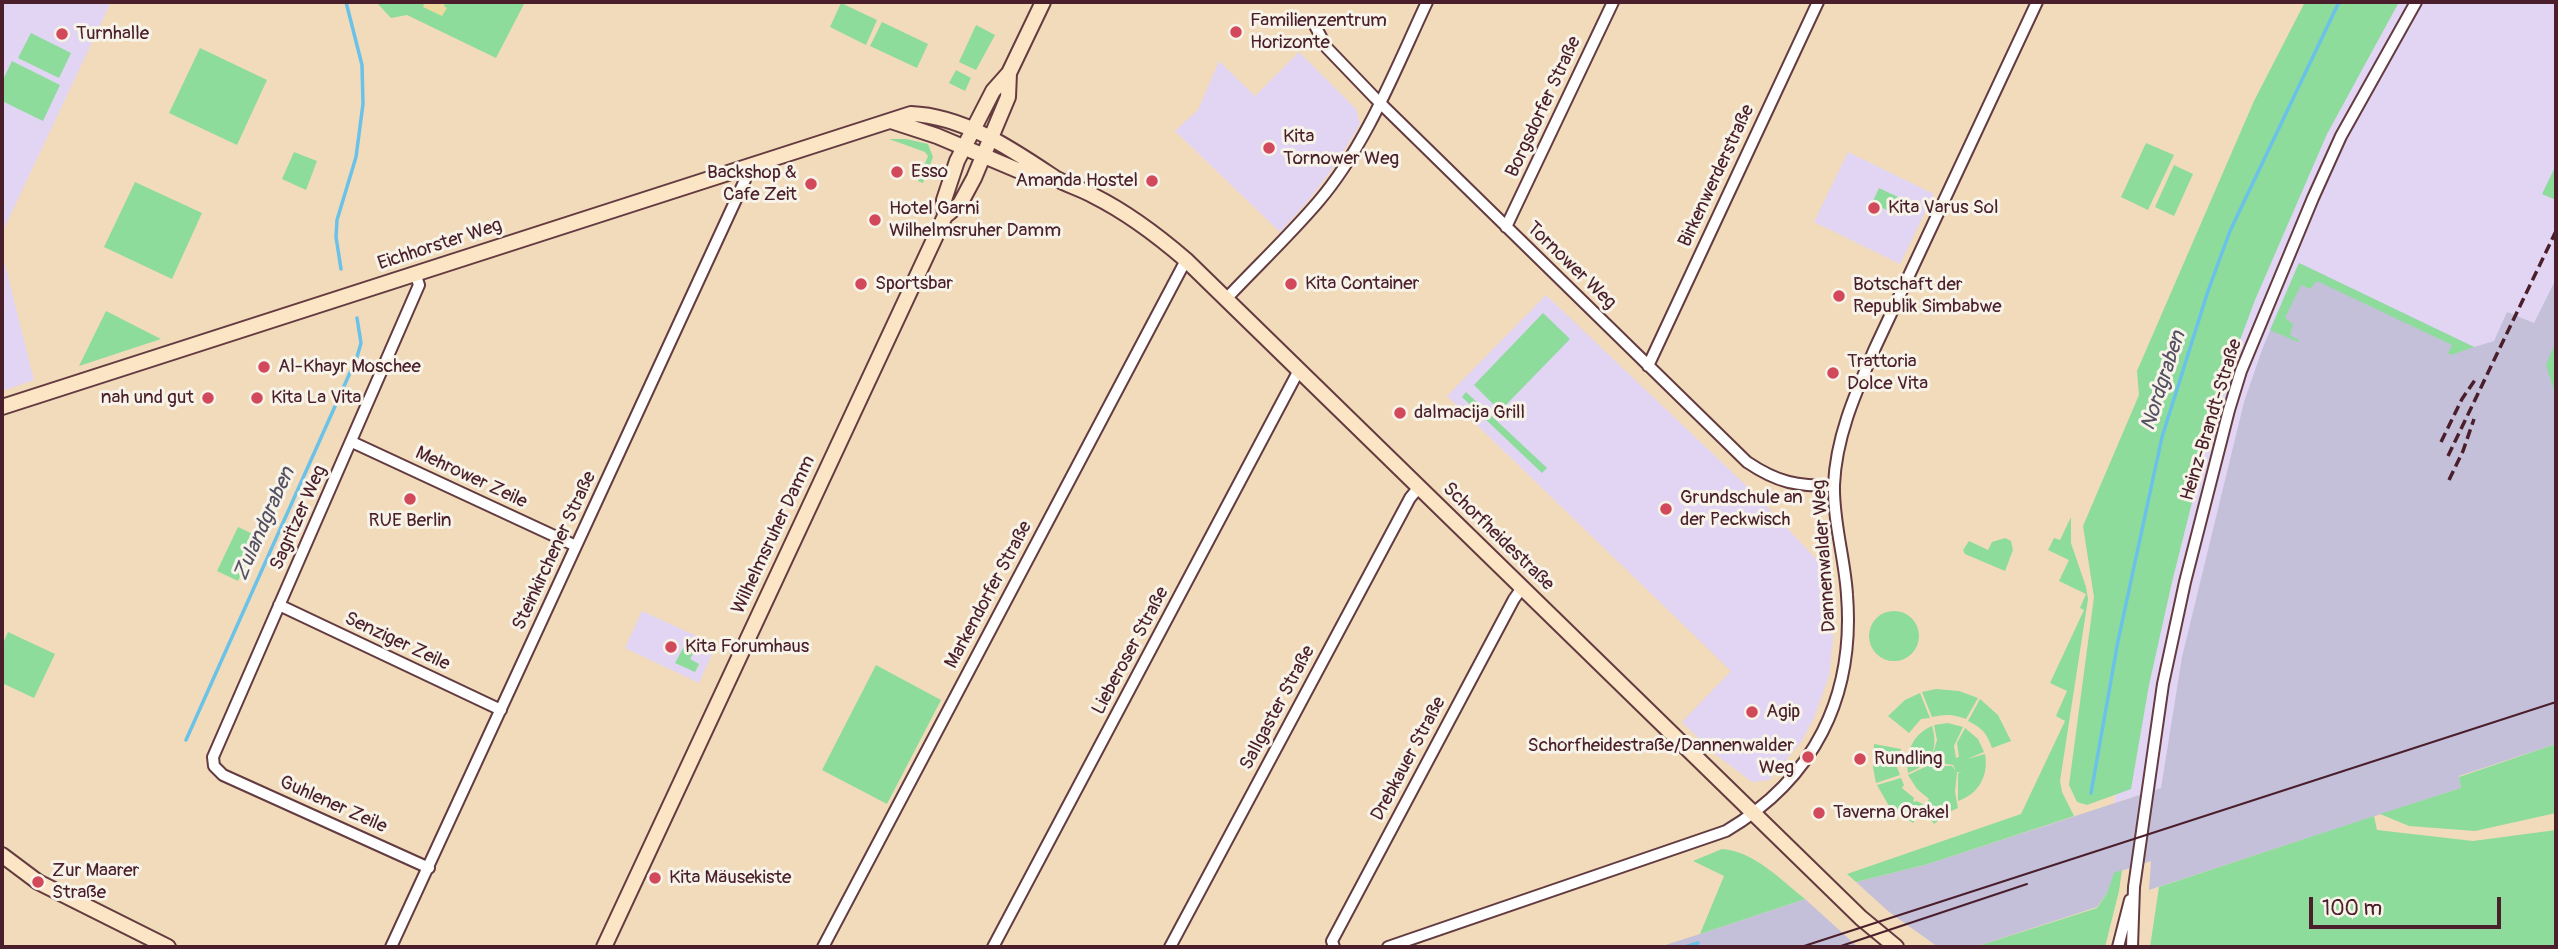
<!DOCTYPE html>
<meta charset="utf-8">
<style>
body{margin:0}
#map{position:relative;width:2558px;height:949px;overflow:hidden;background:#f2dbbb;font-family:Pangolin,sans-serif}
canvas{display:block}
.frame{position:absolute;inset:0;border:4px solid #4a1f2b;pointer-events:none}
.scale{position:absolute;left:2309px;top:897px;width:192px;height:32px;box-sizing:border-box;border:4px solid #4a1f2b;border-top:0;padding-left:9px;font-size:21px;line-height:24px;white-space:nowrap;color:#4a1f2b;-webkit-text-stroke:5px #f7f3e8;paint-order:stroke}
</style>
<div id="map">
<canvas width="2558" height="949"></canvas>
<div class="frame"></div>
<div class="scale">100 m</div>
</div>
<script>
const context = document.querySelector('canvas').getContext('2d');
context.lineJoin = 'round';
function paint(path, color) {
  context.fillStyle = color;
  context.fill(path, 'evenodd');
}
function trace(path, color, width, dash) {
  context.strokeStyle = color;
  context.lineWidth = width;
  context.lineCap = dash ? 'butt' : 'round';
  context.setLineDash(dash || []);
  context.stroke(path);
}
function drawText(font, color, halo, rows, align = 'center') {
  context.font = font + ' Pangolin,sans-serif';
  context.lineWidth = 6;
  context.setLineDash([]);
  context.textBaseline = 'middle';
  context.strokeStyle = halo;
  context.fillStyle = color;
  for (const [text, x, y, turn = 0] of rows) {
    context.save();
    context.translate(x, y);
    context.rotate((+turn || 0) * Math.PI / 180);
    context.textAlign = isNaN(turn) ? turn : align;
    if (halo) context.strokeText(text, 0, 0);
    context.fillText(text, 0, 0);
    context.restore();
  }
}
const built = new Path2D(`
 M 2,2 L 111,2 L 2,233 Z
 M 2374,2 L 2556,2 L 2556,651 L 2379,720 L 2114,803 L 2141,656 L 2189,449 Z
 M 1299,52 L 1356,109 L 1360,124 L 1336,164 L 1308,201 L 1280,232 L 1175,131 L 1198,110 L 1219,61 L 1255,96 Z
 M 1848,152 L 1934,194 L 1900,264 L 1814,222 Z
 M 2,253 L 34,380 L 2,391 Z
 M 1546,295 L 1755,494 L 1820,563 L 1833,597 L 1833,640 L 1829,676 L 1814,718 L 1801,742 L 1769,780 L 1752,782 L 1715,754 L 1682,722 L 1731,671 L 1447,396 Z
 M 642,611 L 716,645 L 699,683 L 625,648 Z`);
const industrial = new Path2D(`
 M 2299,263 L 2474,347 L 2494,341 L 2507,312 L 2534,323 L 2556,279 L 2556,744 L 2459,776 L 2461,788 L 2149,890 L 2151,861 L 2115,873 L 2107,893 L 2097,907 L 1975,947 L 1938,947 L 1889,912 L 1856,882 L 1928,864 L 2161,788 L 2182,657 L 2244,402 L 2263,347 Z
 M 1805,899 L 1858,947 L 1659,947 L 1700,934 Z`);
const green = new Path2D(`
 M 376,2 L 525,2 L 496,58 L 407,15 L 391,18 Z
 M 2305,2 L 2399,2 L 2327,134 L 2255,300 L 2230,367 L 2210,431 L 2172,582 L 2149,685 L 2131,789 L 2087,805 L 2077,802 L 2069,785 L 2094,597 L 2083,526 L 2139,395 L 2137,371 L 2254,101 Z
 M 841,3 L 877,20 L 866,45 L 830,27 Z
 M 882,22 L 928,44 L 917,68 L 870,46 Z
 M 976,25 L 995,35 L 976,70 L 959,62 Z
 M 31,33 L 71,53 L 59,78 L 18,58 Z
 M 200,48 L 267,80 L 237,145 L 169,113 Z
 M 12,61 L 60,85 L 43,121 L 2,101 L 2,82 Z
 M 956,70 L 971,78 L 965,91 L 949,83 Z
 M 889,139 L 906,139 L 928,144 L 933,157 L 923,183 L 918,181 L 928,156 L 925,152 Z
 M 2146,143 L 2174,155 L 2148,210 L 2121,197 Z
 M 294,152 L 317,161 L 306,190 L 282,179 Z
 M 2174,165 L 2193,174 L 2174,216 L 2155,207 Z
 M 2556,165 L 2556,200 L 2542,194 Z
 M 135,182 L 202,213 L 172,279 L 104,247 Z
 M 1879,188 L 1898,197 L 1891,212 L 1872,203 Z
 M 2299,263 L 2474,347 L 2451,355 L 2448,353 L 2452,345 L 2317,281 L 2310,289 L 2301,285 L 2285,318 L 2293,324 L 2290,335 L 2299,340 L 2298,342 L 2270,330 Z
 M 106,311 L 161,339 L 79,366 Z
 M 1543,313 L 1570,339 L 1500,411 L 1474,385 Z
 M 2556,341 L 2556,392 L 2555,393 L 2546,365 Z
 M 1466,392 L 1547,468 L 1542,473 L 1462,397 Z
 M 2071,517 L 2071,543 L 2086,587 L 2088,599 L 2060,781 L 2062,792 L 2074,816 L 1928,864 L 1856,882 L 1847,874 L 2021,814 L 2065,721 L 2056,716 L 2067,691 L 2050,683 L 2084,610 L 2080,608 L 2086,594 L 2059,581 L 2069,560 L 2048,550 L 2054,538 L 2060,540 Z
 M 238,527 L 259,537 L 238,581 L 217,571 Z
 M 2005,538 L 2011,541 L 2013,550 L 2005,571 L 1965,554 L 1963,550 L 1969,541 L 1988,550 L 1992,542 Z
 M1869 636a25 25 0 1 1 50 0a25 25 0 1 1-50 0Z
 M 8,632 L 55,654 L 34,698 L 2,683 L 2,646 Z
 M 689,637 L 699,643 L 690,659 L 699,664 L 695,672 L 675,663 Z
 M 876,665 L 941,700 L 887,804 L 822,770 Z
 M 1936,689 L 1959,691 L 1978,698 L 1966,719 C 1953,714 1946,714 1932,717 L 1922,692 Z
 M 1920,693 L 1930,718 L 1921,719 L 1909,733 L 1888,716 L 1905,700 Z
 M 1980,699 L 1998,715 L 2011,741 L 1992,748 C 1987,733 1982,728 1968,721 Z
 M 1948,723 L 1963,727 L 1954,746 L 1956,758 L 1959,757 L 1957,743 L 1965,728 L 1978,739 L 1984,752 L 1967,759 L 1985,754 C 1989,775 1979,794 1958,801 L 1958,773 L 1962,773 L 1957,772 L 1955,792 L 1958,808 L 1947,813 L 1934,824 L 1930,818 L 1931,809 L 1926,804 L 1929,799 L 1917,789 L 1908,775 L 1927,766 L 1952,766 L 1956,771 L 1953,765 L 1940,763 L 1932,757 L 1937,740 L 1934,725 Z
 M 1932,726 C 1939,750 1931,764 1908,773 C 1905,752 1913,734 1932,726 Z
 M 1874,744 L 1901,749 L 1897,767 L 1900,775 L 1876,783 L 1873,767 Z
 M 2556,744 L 2556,813 L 2475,831 L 2409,826 L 2380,814 L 2461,788 L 2459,777 Z
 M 1901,778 L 1904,785 L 1902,788 L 1914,798 L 1913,802 L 1917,801 L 1924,805 L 1913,823 L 1889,806 L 1877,785 Z
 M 2374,816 L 2377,830 L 2473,841 L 2556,830 L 2556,947 L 2150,947 L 2159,887 Z
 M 1722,849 C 1754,851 1781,880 1805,899 L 1700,934 L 1724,876 L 1693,861 Z
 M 2122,870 L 2119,891 L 2105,947 L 1975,947 L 2097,908 L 2107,893 L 2114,873 Z`);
const sand = new Path2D(`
 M 425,2 L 446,2 L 444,6 L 447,8 L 442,16 L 423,7 Z`);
const stream = new Path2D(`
 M 341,269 L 336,237 L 337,220 L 356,157 L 363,104 L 362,65 L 346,2
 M 186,740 L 357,357 L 361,343 L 357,318
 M 2091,793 L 2118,641 L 2162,437 L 2208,291 L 2230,231 L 2339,2
 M 1685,947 L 1698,943`);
const street = new Path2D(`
 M 1313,22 L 1327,48 L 1375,98 L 1747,462 C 1778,483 1797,486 1834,486
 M 1506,227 L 1613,2
 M 415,273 L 419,285 L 213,757 L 214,766 L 223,775 L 429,868
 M 1226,299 C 1256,267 1289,236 1318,202 C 1366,146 1396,68 1427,2
 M 1648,366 L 1818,2
 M 352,442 L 576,546
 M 279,605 L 501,710
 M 391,947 L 745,180 L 742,168
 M 823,947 L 1186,260
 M 993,947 L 1299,370
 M 1170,947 L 1410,498 L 1419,487
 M 1334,947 L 1332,941 L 1514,599 L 1522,588
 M 1388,947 L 1726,831 C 1814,779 1855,697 1847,595 C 1845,559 1833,522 1834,485 C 1836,436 1856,392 1875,348 L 2037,2
 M 2118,947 L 2130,900
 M 2132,947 L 2134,887 L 2163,684 L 2185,582 L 2229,410 L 2241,371 L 2313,198 L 2341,136 L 2416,2`);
const secondary = new Path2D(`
 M 891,121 L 937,136 L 1022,172 L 1054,178
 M 945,216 L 960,204 L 974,178 L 1008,97 L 1009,73
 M 2,407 L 911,114 C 964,116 1013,150 1055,178 C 1067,185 1082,189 1094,196 C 1128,213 1157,235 1186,260 L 1861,918 L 1896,947
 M 2,855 L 38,882 L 168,947
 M 604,947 L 945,216 L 944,200 L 957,161 L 993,91 L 1009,73 L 1043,2`);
const tram = new Path2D(`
 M 1801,947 L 2556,702
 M 1838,947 L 2027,884`);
const rail = new Path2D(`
 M 2441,442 L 2462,399 L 2477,377
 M 2448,456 L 2556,231
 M 2449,480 L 2463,451 L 2474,419`);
const markers = [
 [1236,32,7,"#d1495b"],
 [62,34,7,"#d1495b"],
 [1269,148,7,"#d1495b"],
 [897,172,7,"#d1495b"],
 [1152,181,7,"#d1495b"],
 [811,184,7,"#d1495b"],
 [1874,208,7,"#d1495b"],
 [875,220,7,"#d1495b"],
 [861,284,7,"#d1495b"],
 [1291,284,7,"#d1495b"],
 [1839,296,7,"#d1495b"],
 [264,367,7,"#d1495b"],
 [1833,373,7,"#d1495b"],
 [208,398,7,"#d1495b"],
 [257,398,7,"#d1495b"],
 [1400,413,7,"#d1495b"],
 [410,499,7,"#d1495b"],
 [1666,509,7,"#d1495b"],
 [671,647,7,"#d1495b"],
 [1752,712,7,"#d1495b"],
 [1808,757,7,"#d1495b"],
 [1860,759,7,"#d1495b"],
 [1819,813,7,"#d1495b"],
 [655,878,7,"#d1495b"],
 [38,882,7,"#d1495b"]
];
const poiNames = [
 ["Familienzentrum",1250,21],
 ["Horizonte",1250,43],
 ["Turnhalle",76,34],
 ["Kita",1283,137],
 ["Tornower Weg",1283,159],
 ["Esso",911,172],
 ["Backshop &",797,173,"right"],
 ["Cafe Zeit",797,195,"right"],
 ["Amanda Hostel",1138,181,"right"],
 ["Kita Varus Sol",1888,208],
 ["Hotel Garni",889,209],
 ["Wilhelmsruher Damm",889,231],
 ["Sportsbar",875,284],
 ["Kita Container",1305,284],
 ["Botschaft der",1853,285],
 ["Republik Simbabwe",1853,307],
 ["Trattoria",1847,362],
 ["Dolce Vita",1847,384],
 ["Al-Khayr Moschee",278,367],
 ["nah und gut",194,398,"right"],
 ["Kita La Vita",271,398],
 ["dalmacija Grill",1414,413],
 ["Grundschule an",1680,498],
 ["der Peckwisch",1680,520],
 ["RUE Berlin",410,521,"center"],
 ["Kita Forumhaus",685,647],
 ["Agip",1766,712],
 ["Schorfheidestraße/Dannenwalder",1794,746,"right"],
 ["Weg",1794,768,"right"],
 ["Rundling",1874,759],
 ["Taverna Orakel",1833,813],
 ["Zur Maarer",52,871],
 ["Straße",52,893],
 ["Kita Mäusekiste",669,878]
];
const streetNames = [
 ["Borgsdorfer Straße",1544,107,-65],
 ["Birkenwerderstraße",1717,176,-65],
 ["Eichhorster Weg",440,245,-18],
 ["Tornower Weg",1571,266,44],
 ["Heinz-Brandt-Straße",2212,420,-73],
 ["Mehrower Zeile",471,478,25],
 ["Sagritzer Weg",299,518,-66],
 ["Wilhelmsruher Damm",774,535,-65],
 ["Schorfheidestraße",1498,537,44],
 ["Steinkirchener Straße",555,551,-65],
 ["Dannenwalder Weg",1825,556,-94],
 ["Markendorfer Straße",989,595,-62],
 ["Senziger Zeile",397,642,25],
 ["Lieberoser Straße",1131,651,-62],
 ["Sallgaster Straße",1278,708,-62],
 ["Drebkauer Straße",1409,759,-62],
 ["Guhlener Zeile",333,805,24]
];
const waterNames = [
 ["Nordgraben",2164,381,-72],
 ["Zulandgraben",265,524,-66]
];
paint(built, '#e2d4f3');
paint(industrial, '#c5c0da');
paint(green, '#8ddc9b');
paint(sand, '#eeda9e');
trace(stream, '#6bc2e8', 3.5);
trace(street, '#633b41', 14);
trace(secondary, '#633b41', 18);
trace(street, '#fff', 10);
trace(secondary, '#fce5c4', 14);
trace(tram, '#4a1f2b', 2);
trace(rail, '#4a1f2b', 3.5, [10, 5]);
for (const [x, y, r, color] of markers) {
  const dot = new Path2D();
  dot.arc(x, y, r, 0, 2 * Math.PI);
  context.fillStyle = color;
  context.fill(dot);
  trace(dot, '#f7f3e8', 2.5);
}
drawText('19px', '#4a1f2b', '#f7f3e8', poiNames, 'left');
drawText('19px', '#4a1f2b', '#f7f3e8', streetNames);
drawText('italic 21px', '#545064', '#f7f3e8', waterNames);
</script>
